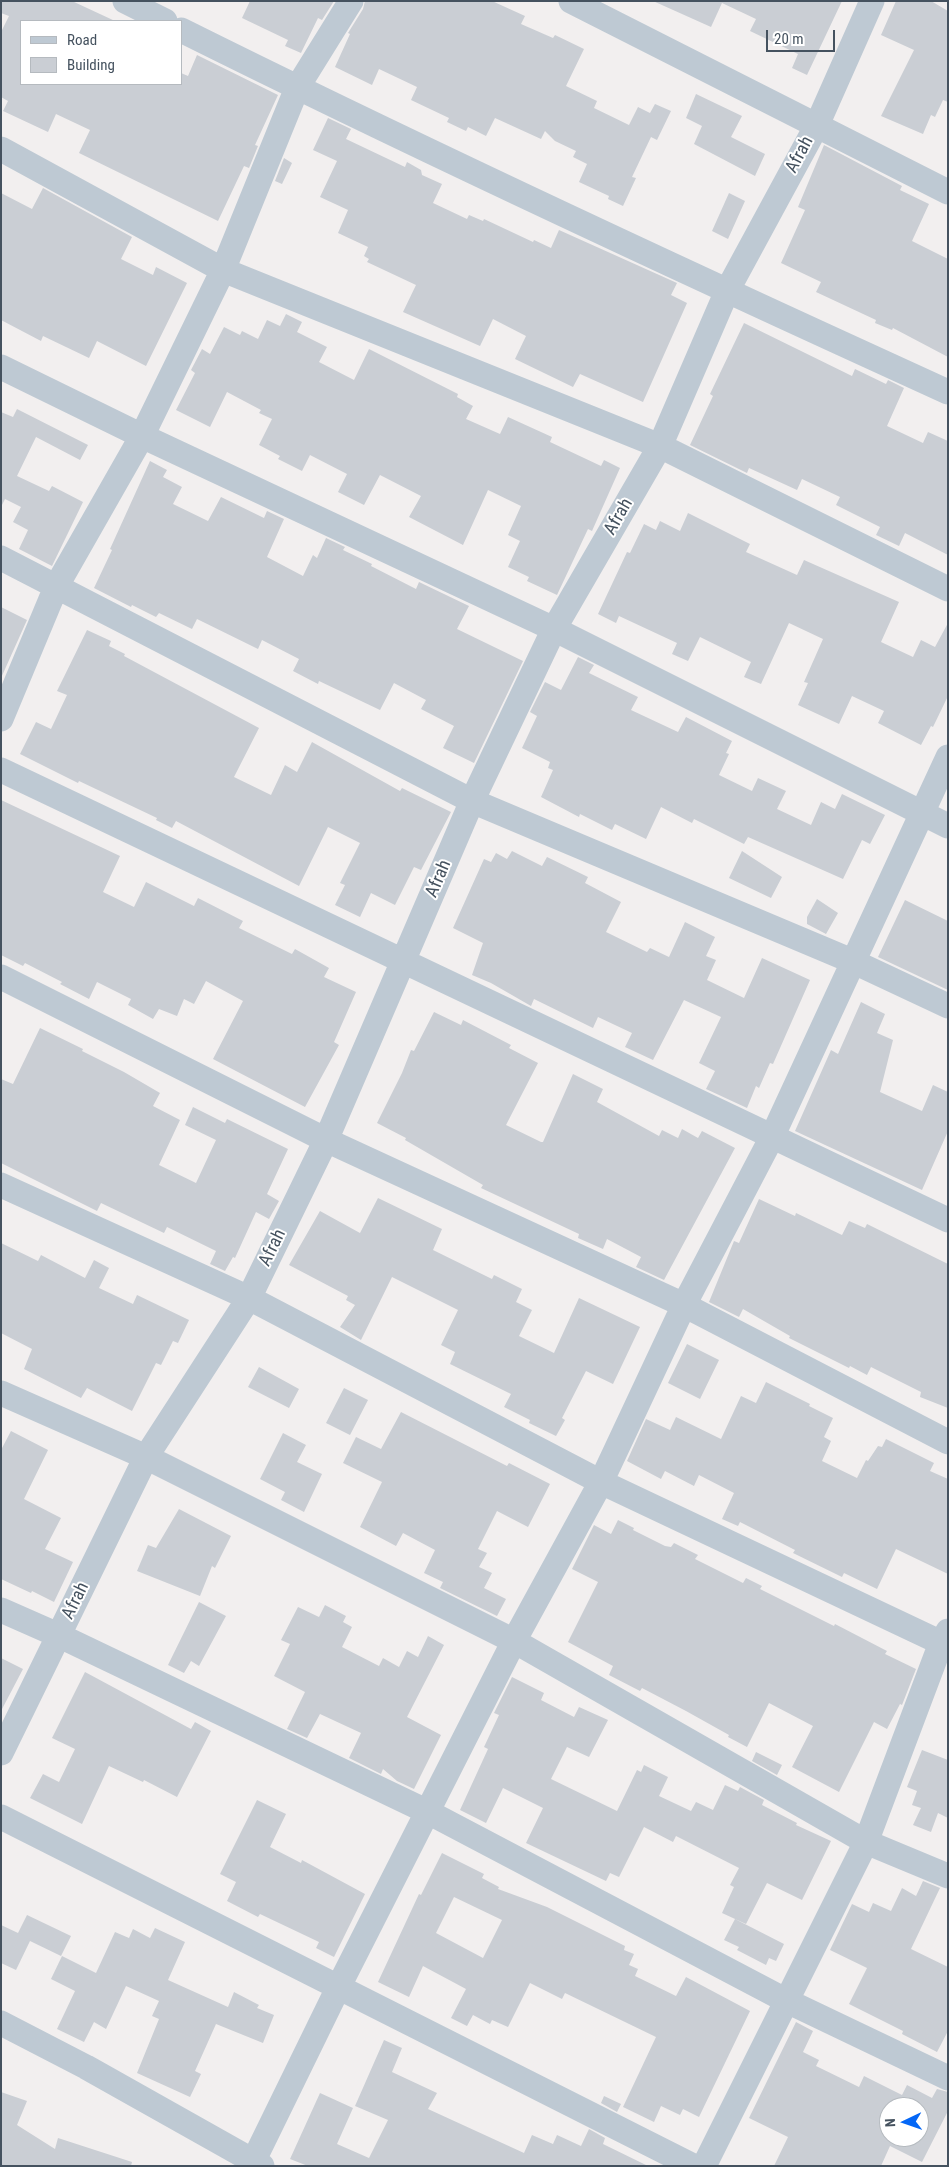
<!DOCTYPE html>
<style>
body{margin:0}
#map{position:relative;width:949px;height:2167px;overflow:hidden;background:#f2efef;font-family:"Roboto Condensed",sans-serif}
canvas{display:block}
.frame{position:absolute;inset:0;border:2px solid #45525f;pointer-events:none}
.legend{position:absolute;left:20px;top:20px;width:162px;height:65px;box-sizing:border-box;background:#fff;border:1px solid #b5babf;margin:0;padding:6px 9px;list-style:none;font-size:15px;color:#45525f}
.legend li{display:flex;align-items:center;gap:10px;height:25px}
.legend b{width:25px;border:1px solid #b5babf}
.north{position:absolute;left:879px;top:2097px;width:50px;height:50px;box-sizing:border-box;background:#fff;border:1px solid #b5babf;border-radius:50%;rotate:267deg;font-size:14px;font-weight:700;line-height:20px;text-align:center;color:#45525f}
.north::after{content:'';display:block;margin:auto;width:18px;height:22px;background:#0467f6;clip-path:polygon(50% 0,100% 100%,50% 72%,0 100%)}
.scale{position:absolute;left:766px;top:30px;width:69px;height:22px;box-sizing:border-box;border:2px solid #45525f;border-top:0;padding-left:6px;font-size:15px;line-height:18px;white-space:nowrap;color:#45525f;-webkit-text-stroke:4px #fff;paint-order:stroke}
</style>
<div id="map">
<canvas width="949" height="2167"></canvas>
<div class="frame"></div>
<ul class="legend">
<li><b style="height:6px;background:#bec9d3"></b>Road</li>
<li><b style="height:14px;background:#caced4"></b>Building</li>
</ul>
<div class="north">N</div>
<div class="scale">20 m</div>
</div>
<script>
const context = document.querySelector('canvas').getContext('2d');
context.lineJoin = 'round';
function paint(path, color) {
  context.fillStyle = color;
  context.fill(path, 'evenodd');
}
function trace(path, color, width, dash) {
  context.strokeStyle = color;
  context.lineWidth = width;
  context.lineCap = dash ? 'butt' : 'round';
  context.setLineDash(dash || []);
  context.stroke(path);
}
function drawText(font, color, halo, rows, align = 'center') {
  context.font = font + ' "Roboto Condensed",sans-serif';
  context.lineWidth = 4;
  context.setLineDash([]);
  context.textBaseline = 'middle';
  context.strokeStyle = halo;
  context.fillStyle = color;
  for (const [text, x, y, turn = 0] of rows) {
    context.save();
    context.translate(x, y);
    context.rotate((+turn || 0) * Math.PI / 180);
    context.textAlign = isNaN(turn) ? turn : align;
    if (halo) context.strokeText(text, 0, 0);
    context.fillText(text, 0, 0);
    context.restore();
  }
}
const building = new Path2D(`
 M 1,1 L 72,1 L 115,21 L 21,21 L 21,84 L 181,84 L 181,73 L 188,76 L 197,55 L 278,95 L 255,145 L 258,146 L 249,168 L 244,166 L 218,221 L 79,153 L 90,130 L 56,114 L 48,132 L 3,111 L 8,101 L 1,97 L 1,32 L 9,16 L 1,13 Z
 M 250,1 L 334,1 L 322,20 L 318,18 L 301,53 L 285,46 L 288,40 L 242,18 Z
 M 365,1 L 492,1 L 525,16 L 521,24 L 553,38 L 555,35 L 584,49 L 566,86 L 597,101 L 594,108 L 629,125 L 638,107 L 650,113 L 655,104 L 671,111 L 657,140 L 651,137 L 632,177 L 636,178 L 623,206 L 608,199 L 609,196 L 579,182 L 587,164 L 573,157 L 576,151 L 555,141 L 545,131 L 541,139 L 495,118 L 486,136 L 468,127 L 466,131 L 447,122 L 449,118 L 411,100 L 417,87 L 379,69 L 372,85 L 335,67 L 350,34 L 348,33 L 363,9 Z
 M 653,1 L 842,1 L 807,75 L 792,68 L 798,54 L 750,31 L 756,19 L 722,3 L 711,27 Z
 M 896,1 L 931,1 L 948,11 L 948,102 L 943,100 L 935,117 L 931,115 L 923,134 L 881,116 L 914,50 L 881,35 Z
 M 696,94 L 742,116 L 731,137 L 765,154 L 755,176 L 694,144 L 702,126 L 686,118 Z
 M 328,118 L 351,129 L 346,139 L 405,167 L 407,162 L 421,170 L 422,175 L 442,184 L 433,203 L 467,219 L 469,215 L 483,221 L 484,219 L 533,242 L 534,240 L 551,248 L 559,230 L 677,283 L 671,295 L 687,303 L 643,402 L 580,374 L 573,387 L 515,359 L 526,336 L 493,319 L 480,346 L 403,312 L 416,285 L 367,262 L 369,259 L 364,256 L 368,247 L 338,233 L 348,210 L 320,197 L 337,161 L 313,150 Z
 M 824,145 L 902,186 L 900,190 L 929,204 L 912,241 L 948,259 L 948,357 L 893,328 L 892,330 L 875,323 L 876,320 L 816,292 L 821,282 L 781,263 L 805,210 L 798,207 Z
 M 284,158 L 292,163 L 282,184 L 275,181 Z
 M 43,188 L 132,237 L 121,259 L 153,275 L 156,267 L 187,283 L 146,366 L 97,341 L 89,358 L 43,336 L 41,341 L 1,320 L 1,193 L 32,209 Z
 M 729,193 L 745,201 L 728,239 L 712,231 Z
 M 286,314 L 302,322 L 297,332 L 327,347 L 319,362 L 354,380 L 369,349 L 458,394 L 457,397 L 473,406 L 466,419 L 500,434 L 508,417 L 552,437 L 550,442 L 601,466 L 604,460 L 620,468 L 592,531 L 588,529 L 557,595 L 527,581 L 529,577 L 508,567 L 520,541 L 508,535 L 521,506 L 488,490 L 463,545 L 409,517 L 421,496 L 380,475 L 364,505 L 338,492 L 347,474 L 310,455 L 302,471 L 278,459 L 280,456 L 259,445 L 272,419 L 259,413 L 261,410 L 227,392 L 210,427 L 176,410 L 195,373 L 191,370 L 202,349 L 210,354 L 224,327 L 240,335 L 242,331 L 258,339 L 267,320 L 280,326 Z
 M 744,323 L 852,376 L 855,369 L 886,384 L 888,380 L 904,388 L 887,426 L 923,443 L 928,432 L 948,441 L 948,555 L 905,533 L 899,546 L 876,535 L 880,527 L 836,505 L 840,497 L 802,479 L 797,490 L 749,468 L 747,473 L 690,445 L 713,396 L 710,394 Z
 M 17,409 L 88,445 L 80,460 L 36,437 L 17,476 L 49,491 L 52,486 L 83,502 L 52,566 L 19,549 L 28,530 L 13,522 L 21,507 L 5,499 L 1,507 L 1,412 L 13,417 Z
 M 150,461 L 167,470 L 163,477 L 182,487 L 173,504 L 208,521 L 221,497 L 264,518 L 267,511 L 284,519 L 267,557 L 303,576 L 313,555 L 317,558 L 326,538 L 345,547 L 343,550 L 372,564 L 371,566 L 416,589 L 419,582 L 469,606 L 457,629 L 523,661 L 474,763 L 443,748 L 454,726 L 421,709 L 426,700 L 394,683 L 380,710 L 319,681 L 318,684 L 293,671 L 299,659 L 262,640 L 258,649 L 197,619 L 192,629 L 159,613 L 156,617 L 132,605 L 131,607 L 94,588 L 112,550 L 110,549 Z
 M 688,513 L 750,544 L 746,552 L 797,575 L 804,560 L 899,602 L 881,642 L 913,657 L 921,640 L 935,647 L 948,623 L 948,696 L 933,727 L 931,726 L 921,745 L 878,723 L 884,711 L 852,696 L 839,724 L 798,705 L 808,683 L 804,682 L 823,639 L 789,623 L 761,684 L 744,677 L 751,662 L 700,637 L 688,661 L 672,654 L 677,643 L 619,616 L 616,623 L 598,614 L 627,552 L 630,553 L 644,524 L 656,530 L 660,521 L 680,531 Z
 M 1,607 L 27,620 L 1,678 Z
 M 87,630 L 111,641 L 109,646 L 125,654 L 124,656 L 259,728 L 234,777 L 271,795 L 285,765 L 297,772 L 312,742 L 400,791 L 402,788 L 451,812 L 421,870 L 414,867 L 395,905 L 371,893 L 360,917 L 335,905 L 345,885 L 340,883 L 360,843 L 328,827 L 299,886 L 176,821 L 172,828 L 156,820 L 157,818 L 79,781 L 78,783 L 20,754 L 36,722 L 51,729 L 67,695 L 57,691 Z
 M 578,657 L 594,665 L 589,673 L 638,697 L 631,710 L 678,732 L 686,717 L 732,741 L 726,753 L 729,754 L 719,775 L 752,791 L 758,778 L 786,791 L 777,809 L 811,825 L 821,802 L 835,809 L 842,794 L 885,815 L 870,844 L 862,840 L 843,879 L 748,837 L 744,844 L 694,819 L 692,823 L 661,807 L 646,839 L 615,824 L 612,830 L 580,814 L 579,817 L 541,797 L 553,770 L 548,768 L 550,762 L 522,748 L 537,716 L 530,712 L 545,682 L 561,690 Z
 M 1,800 L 120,856 L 103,892 L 134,907 L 146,882 L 194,906 L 198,898 L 243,921 L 239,928 L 292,954 L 295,949 L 329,968 L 324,977 L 356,992 L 334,1042 L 339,1045 L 305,1107 L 213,1059 L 243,1001 L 206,981 L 194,1004 L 184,999 L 177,1016 L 159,1009 L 153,1019 L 128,1005 L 131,999 L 97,982 L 89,999 L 60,984 L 62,982 L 25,963 L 23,966 L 1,955 Z
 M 512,851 L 542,866 L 547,857 L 588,877 L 585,883 L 621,902 L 606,932 L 647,952 L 650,948 L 669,957 L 685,922 L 715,937 L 706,956 L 716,960 L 707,980 L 744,998 L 762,958 L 810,980 L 773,1064 L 770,1063 L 759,1088 L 756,1086 L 747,1108 L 706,1089 L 715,1071 L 699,1063 L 721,1017 L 684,1000 L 653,1060 L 625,1047 L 632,1033 L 598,1017 L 593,1028 L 534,999 L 531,1006 L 491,983 L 472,975 L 483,943 L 453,928 L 484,859 L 491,862 L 496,853 L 507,859 Z
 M 742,851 L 782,877 L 771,898 L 729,878 Z
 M 817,899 L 838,913 L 826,934 L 807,924 L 807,917 Z
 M 905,900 L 948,921 L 948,990 L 878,957 Z
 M 861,1002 L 885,1014 L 877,1033 L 893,1040 L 880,1092 L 922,1111 L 933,1085 L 948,1092 L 948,1131 L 922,1190 L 795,1131 L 831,1050 L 838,1054 Z
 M 434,1012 L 461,1025 L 463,1020 L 511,1045 L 509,1048 L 538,1063 L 506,1125 L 541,1142 L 543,1142 L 573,1074 L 603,1089 L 597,1102 L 659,1136 L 662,1130 L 678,1138 L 682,1129 L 698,1138 L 702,1131 L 735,1148 L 664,1280 L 636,1267 L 641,1257 L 607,1239 L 603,1249 L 578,1238 L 579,1234 L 481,1188 L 483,1185 L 405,1140 L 406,1138 L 377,1123 L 402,1073 L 411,1050 L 414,1051 Z
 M 40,1028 L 83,1049 L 82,1051 L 124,1072 L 160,1093 L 153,1106 L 180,1120 L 159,1165 L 196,1183 L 216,1140 L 185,1125 L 193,1107 L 225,1123 L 227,1119 L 288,1149 L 267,1194 L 279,1201 L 269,1219 L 256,1212 L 235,1258 L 233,1257 L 225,1271 L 210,1264 L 216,1251 L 167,1227 L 164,1233 L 101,1203 L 97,1211 L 1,1163 L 1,1079 L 13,1084 Z
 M 378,1198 L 442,1229 L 433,1250 L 492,1279 L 494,1275 L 522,1289 L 516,1302 L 532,1310 L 519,1336 L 554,1353 L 579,1298 L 640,1327 L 613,1384 L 586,1371 L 562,1418 L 565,1420 L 556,1436 L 529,1423 L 530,1420 L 504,1407 L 511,1394 L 450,1364 L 455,1352 L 441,1345 L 458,1310 L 392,1277 L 361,1340 L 340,1327 L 355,1305 L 346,1300 L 348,1296 L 289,1265 L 320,1211 L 360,1233 Z
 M 759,1199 L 795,1216 L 796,1213 L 842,1235 L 849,1221 L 865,1228 L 867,1224 L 948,1264 L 948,1408 L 920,1397 L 921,1392 L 871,1367 L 867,1375 L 850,1366 L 849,1368 L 789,1338 L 790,1336 L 743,1309 L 739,1317 L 709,1302 L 734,1241 L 739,1243 Z
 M 1,1243 L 38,1261 L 41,1255 L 85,1278 L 94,1260 L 109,1268 L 99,1288 L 133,1304 L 137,1295 L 189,1320 L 178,1343 L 173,1341 L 161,1365 L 156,1363 L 132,1411 L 87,1388 L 81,1398 L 24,1369 L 32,1349 L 1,1333 Z
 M 687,1344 L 719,1360 L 700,1399 L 668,1383 Z
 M 259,1367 L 299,1389 L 289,1408 L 248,1387 Z
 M 766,1382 L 810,1404 L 809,1406 L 833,1418 L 824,1437 L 831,1441 L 822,1461 L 857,1478 L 866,1460 L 868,1461 L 878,1446 L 882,1447 L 886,1439 L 934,1463 L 930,1471 L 948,1479 L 948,1574 L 896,1549 L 877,1589 L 844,1573 L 842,1577 L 793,1553 L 795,1550 L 793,1549 L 740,1522 L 738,1526 L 722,1519 L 734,1493 L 699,1475 L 694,1486 L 665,1471 L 661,1479 L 627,1461 L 646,1419 L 670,1430 L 676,1417 L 721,1439 L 741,1396 L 756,1403 Z
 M 344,1388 L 368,1400 L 350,1435 L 326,1423 Z
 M 401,1412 L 507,1466 L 509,1463 L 550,1484 L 528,1527 L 497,1511 L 478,1549 L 487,1553 L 479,1567 L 492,1573 L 484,1588 L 506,1599 L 497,1616 L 440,1588 L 443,1582 L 424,1573 L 435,1550 L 403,1533 L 396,1546 L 360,1527 L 382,1482 L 343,1463 L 356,1437 L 381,1449 Z
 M 11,1431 L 48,1450 L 24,1499 L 61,1518 L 45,1549 L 73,1562 L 54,1602 L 32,1591 L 31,1593 L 1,1579 L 1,1450 Z
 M 283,1433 L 306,1445 L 297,1462 L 322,1474 L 304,1512 L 281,1500 L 285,1492 L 260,1479 Z
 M 179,1509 L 231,1536 L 215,1568 L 212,1566 L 200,1596 L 137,1571 L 148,1545 L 156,1548 Z
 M 618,1520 L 634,1528 L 633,1530 L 665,1546 L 671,1547 L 674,1543 L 698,1555 L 695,1559 L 743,1583 L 746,1578 L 762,1586 L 760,1589 L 834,1626 L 835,1624 L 887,1651 L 885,1654 L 916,1669 L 902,1705 L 900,1704 L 887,1729 L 874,1722 L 839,1792 L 792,1767 L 813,1726 L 769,1703 L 747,1747 L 728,1737 L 729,1735 L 686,1711 L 642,1688 L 640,1691 L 609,1675 L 613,1666 L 568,1642 L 598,1582 L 572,1569 L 594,1525 L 611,1534 Z
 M 199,1602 L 226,1616 L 199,1666 L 191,1661 L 184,1673 L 168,1665 Z
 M 325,1605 L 346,1616 L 343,1622 L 352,1627 L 342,1647 L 379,1666 L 383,1658 L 399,1667 L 407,1651 L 418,1657 L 428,1636 L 444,1645 L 407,1717 L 441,1735 L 414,1789 L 397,1781 L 383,1769 L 381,1774 L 349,1758 L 361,1733 L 320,1714 L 307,1738 L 287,1729 L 305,1692 L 274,1676 L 290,1644 L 281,1640 L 298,1607 L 319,1617 Z
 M 1,1658 L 23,1669 L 1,1711 Z
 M 85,1672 L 191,1729 L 195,1722 L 211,1731 L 177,1797 L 144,1780 L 143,1782 L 109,1766 L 82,1824 L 30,1798 L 43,1774 L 59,1782 L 75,1749 L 52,1738 Z
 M 512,1677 L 544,1693 L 541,1700 L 574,1717 L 579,1707 L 608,1720 L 589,1757 L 567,1747 L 551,1779 L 617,1811 L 637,1770 L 641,1772 L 644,1765 L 668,1777 L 659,1796 L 691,1811 L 696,1802 L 713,1810 L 725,1785 L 738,1791 L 740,1787 L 764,1800 L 762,1805 L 797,1823 L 796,1825 L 831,1841 L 802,1900 L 767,1883 L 746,1924 L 722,1913 L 734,1887 L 730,1885 L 739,1868 L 676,1836 L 673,1842 L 644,1827 L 619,1877 L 610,1873 L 606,1881 L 526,1843 L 543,1808 L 503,1788 L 486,1823 L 460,1810 L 488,1749 L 484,1747 L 499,1715 L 494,1713 Z
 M 922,1750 L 948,1760 L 948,1818 L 938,1813 L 931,1832 L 913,1825 L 921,1808 L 912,1805 L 917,1791 L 907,1787 Z
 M 756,1752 L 782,1765 L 777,1775 L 752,1761 Z
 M 257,1800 L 286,1814 L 270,1847 L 301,1863 L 302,1860 L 365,1894 L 334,1957 L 316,1948 L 319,1942 L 260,1914 L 258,1917 L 227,1901 L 236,1882 L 220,1874 Z
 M 442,1853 L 484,1874 L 482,1878 L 499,1887 L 498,1889 L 547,1907 L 625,1946 L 624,1950 L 634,1954 L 629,1965 L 638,1969 L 635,1976 L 676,1996 L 686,1977 L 750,2011 L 699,2117 L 683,2109 L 680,2115 L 661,2106 L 654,2122 L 623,2107 L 656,2037 L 565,1993 L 562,1999 L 530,1983 L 508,2027 L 492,2020 L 490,2024 L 473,2015 L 467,2026 L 451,2018 L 466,1989 L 423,1966 L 409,1997 L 378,1982 L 419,1894 L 421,1895 ZM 454,1897 L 502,1920 L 483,1958 L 436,1933 Z
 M 923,1881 L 940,1888 L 911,1949 L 948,1967 L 948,2031 L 937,2052 L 902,2034 L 903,2031 L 849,2004 L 867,1968 L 830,1950 L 852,1904 L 869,1912 L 873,1903 L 891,1911 L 902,1888 L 916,1896 Z
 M 27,1915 L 71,1936 L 61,1956 L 30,1941 L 16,1970 L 1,1963 L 1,1925 L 18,1933 Z
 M 735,1919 L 784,1944 L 776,1961 L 769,1958 L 766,1965 L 737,1950 L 739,1947 L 724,1940 Z
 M 155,1928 L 185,1942 L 168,1980 L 228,2007 L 234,1992 L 259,2005 L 257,2008 L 274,2015 L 263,2043 L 216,2024 L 195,2071 L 201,2074 L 190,2097 L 137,2073 L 159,2019 L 152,2016 L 159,2001 L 126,1986 L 106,2029 L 94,2022 L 84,2042 L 57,2029 L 75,1991 L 51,1979 L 62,1956 L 96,1973 L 115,1932 L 129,1938 L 133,1929 L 150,1938 Z
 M 796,2022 L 813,2031 L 803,2052 L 819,2060 L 816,2066 L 859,2087 L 864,2076 L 902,2095 L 907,2085 L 932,2098 L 937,2089 L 948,2092 L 948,2111 L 922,2162 L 890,2146 L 881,2166 L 774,2166 L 788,2137 L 749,2118 ZM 889,2107 L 919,2107 L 919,2137 L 889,2137 Z
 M 384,2040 L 402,2048 L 392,2072 L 437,2093 L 428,2109 L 524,2153 L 532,2135 L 553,2144 L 557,2135 L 581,2146 L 589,2129 L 605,2138 L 603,2144 L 648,2166 L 308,2166 L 290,2159 L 320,2093 L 353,2108 L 337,2144 L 369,2158 L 388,2120 L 355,2106 Z
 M 1,2092 L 27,2101 L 17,2125 L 55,2149 L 58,2138 L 132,2162 L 131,2166 L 1,2166 Z
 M 604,2096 L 621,2104 L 617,2112 L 601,2103 Z`);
const minor = new Path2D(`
 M 125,1 L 165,21
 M 571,1 L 948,192
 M 181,30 C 434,156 691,275 948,392
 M 1,149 L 223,270 L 660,446 L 948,589
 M 1,367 L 142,436 L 554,629 L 948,826
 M 1,558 L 472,801 L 852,961 L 948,1006
 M 1,719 L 56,587 L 142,436 L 223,270 L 297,88 L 351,1
 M 1,770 L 948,1220
 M 1,977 L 326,1140 L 684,1305 L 948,1442
 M 1,1185 L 249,1298 L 601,1482 L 948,1646
 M 1,1393 L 146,1457 L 514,1641 L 866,1842 L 948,1876
 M 1,1610 L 60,1636 L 428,1812 L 787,2001 L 948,2078
 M 1,1753 L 146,1457 L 249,1298 L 326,1140 L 472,801 L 554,629 L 660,446 L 727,291 L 817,125 L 872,1
 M 1,1817 L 693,2166
 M 1,2023 L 86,2067 L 262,2166
 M 251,2166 L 339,1986 L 514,1641 L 601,1482 L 684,1305 L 773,1135 L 948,757
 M 704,2166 L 866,1842 L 941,1643 L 948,1631`);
const streetNames = [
 ["Afrah",800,155,-62],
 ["Afrah",619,517,-60],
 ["Afrah",439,879,-67],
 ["Afrah",273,1248,-64],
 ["Afrah",76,1601,-64]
];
paint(building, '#caced4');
trace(minor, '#bec9d3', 25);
drawText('18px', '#45525f', '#fff', streetNames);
</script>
